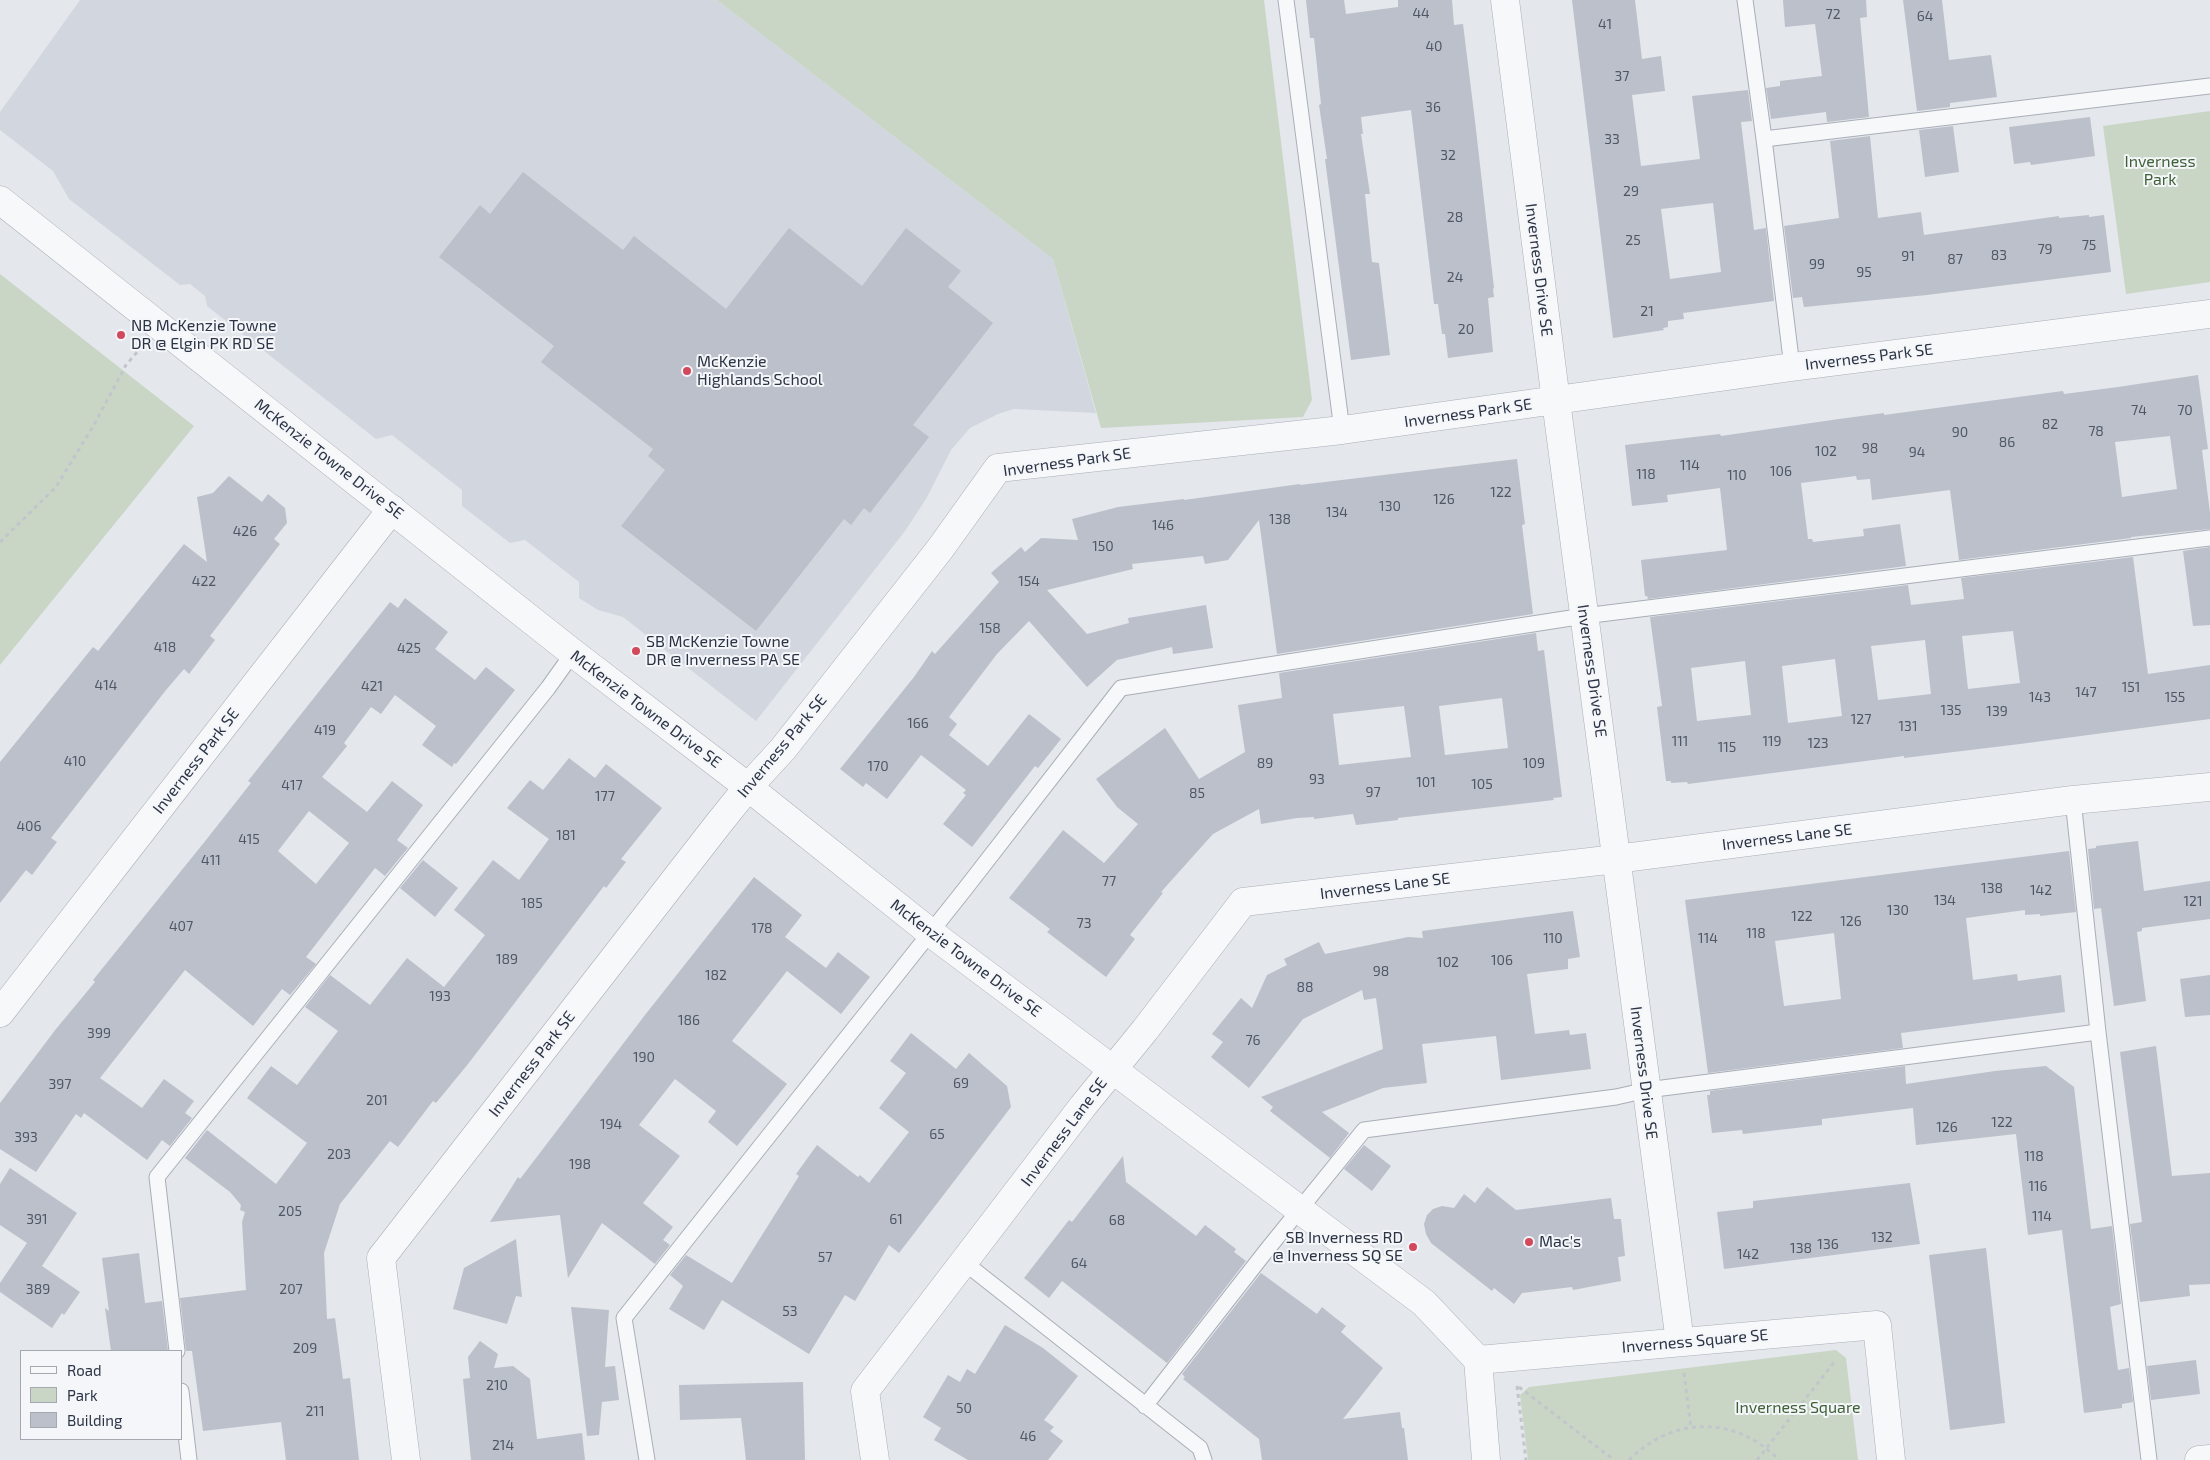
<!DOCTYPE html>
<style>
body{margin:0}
#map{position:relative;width:2210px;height:1460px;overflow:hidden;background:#e4e7ec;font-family:"Exo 2",sans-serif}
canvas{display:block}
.legend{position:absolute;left:20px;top:1350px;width:162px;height:90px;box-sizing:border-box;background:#f4f6f9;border:1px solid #a4a8b1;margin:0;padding:6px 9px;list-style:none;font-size:15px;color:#2b3445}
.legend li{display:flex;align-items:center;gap:10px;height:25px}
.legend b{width:25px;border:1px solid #a4a8b1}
</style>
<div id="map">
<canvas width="2210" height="1460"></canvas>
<ul class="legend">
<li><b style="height:6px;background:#f7f8fa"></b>Road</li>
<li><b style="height:14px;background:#c9d6c5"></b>Park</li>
<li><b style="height:14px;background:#bbc0ca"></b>Building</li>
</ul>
</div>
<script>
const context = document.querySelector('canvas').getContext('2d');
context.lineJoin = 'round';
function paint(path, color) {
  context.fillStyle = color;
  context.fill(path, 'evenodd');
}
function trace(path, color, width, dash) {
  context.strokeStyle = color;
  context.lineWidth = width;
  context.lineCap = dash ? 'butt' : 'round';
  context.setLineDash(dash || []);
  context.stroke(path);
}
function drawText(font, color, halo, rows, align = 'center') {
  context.font = font + ' "Exo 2",sans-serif';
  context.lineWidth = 4;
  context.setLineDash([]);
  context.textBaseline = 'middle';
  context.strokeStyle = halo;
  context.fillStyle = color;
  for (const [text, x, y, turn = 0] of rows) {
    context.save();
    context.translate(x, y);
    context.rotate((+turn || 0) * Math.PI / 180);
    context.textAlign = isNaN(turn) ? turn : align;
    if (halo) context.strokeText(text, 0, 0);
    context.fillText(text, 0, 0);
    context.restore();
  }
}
const built = new Path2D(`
 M 80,0 L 717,0 L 1053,259 L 1096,413 L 1014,409 L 998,414 L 970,428 L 951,450 L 926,499 L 905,531 L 756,721 L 623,617 L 598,610 L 579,598 L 579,582 L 525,540 L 510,543 L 462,506 L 462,490 L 392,435 L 376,439 L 207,306 L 205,296 L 190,284 L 180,285 L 69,199 L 53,171 L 0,130 L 0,112 Z`);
const green = new Path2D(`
 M 717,0 L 1264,0 L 1312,400 L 1303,417 L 1101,428 L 1053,259 Z
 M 2210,111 L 2210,282 L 2126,294 L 2103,126 Z
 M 0,274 L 194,426 L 0,665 Z
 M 1836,1350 L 1846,1358 L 1858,1460 L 1528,1460 L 1520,1395 L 1529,1387 Z`);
const building = new Path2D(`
 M 1306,0 L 1344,0 L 1346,14 L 1398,7 L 1398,0 L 1452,0 L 1454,25 L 1463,24 L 1475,121 L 1494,288 L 1493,289 L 1494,297 L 1488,298 L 1493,352 L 1448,358 L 1445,334 L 1442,334 L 1438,304 L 1434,304 L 1411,110 L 1361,117 L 1363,134 L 1361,134 L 1370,194 L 1365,194 L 1372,262 L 1379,263 L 1390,355 L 1351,360 L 1325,159 L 1327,159 L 1319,105 L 1321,104 L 1314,38 L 1310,38 Z
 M 1572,0 L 1635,0 L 1642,59 L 1661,56 L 1665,91 L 1632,95 L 1641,166 L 1700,159 L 1692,96 L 1748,90 L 1752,121 L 1741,122 L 1754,230 L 1766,228 L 1774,301 L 1683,313 L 1684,319 L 1668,321 L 1668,327 L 1663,328 L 1664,330 L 1613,338 ZM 1713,203 L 1721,272 L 1670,279 L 1661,209 Z
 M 1783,0 L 1866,0 L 1867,17 L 1860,18 L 1869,117 L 1827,122 L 1826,112 L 1771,119 L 1766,88 L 1780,86 L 1780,81 L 1822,76 L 1815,24 L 1785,27 Z
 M 1903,0 L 1942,0 L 1949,60 L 1991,55 L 1997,97 L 1950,103 L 1950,107 L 1917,111 Z
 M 2090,117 L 2095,156 L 2031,165 L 2030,162 L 2014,164 L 2009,127 Z
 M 1953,126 L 1959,172 L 1925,177 L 1919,130 Z
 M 1870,136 L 1878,218 L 1921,212 L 1924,235 L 2059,216 L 2059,218 L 2089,215 L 2089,217 L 2104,215 L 2111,272 L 1927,295 L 1804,307 L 1802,297 L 1793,298 L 1784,226 L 1839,218 L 1830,141 Z
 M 523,172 L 623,250 L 634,236 L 726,309 L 789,228 L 862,286 L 906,228 L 961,271 L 948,287 L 993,323 L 913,425 L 929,437 L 870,513 L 864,508 L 851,525 L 844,519 L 756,631 L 621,526 L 665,470 L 648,456 L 653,449 L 541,362 L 554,346 L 439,257 L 480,205 L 490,214 Z
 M 2198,375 L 2208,449 L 2202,450 L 2210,513 L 2210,529 L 2131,537 L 2131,538 L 1959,560 L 1950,490 L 1872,500 L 1870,479 L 1857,480 L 1856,476 L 1801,483 L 1808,539 L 1812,539 L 1813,542 L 1864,536 L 1863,529 L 1900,524 L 1906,566 L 1648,599 L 1647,596 L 1645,596 L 1641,560 L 1727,550 L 1720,488 L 1667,495 L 1668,502 L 1632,506 L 1625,445 L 1720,434 L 1721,436 L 1839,419 L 1884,413 L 1884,415 L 2063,391 L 2064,394 L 2118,387 ZM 2170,436 L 2177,489 L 2122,497 L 2115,442 Z
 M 1517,459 L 1525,524 L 1522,525 L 1533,614 L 1277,654 L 1259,520 L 1228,560 L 1205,564 L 1203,556 L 1132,564 L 1133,569 L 1047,590 L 1087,634 L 1129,623 L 1128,618 L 1206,605 L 1213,648 L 1173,654 L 1172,647 L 1117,660 L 1087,687 L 1029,621 L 997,654 L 949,717 L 957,724 L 949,735 L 988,766 L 1029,714 L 1061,739 L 1038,768 L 1035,766 L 972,847 L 943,824 L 966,795 L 963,793 L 966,790 L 921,755 L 887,799 L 866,783 L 863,787 L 840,769 L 914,677 L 932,651 L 935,654 L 999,582 L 991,573 L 1021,547 L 1025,552 L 1041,538 L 1078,540 L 1072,519 L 1118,507 L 1184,499 L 1184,500 L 1300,484 L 1300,485 Z
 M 229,476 L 262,502 L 268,494 L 285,508 L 287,523 L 274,539 L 280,544 L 210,636 L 215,640 L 189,674 L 184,669 L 166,690 L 51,838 L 57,842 L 32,875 L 26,870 L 0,903 L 0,762 L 93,647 L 98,651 L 184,544 L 207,562 L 197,497 L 213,493 Z
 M 2210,547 L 2210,625 L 2193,626 L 2183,551 Z
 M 2133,557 L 2148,674 L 2210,665 L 2210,719 L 2020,744 L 1904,758 L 1904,756 L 1688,784 L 1687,782 L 1671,783 L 1671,781 L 1666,781 L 1657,707 L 1662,706 L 1650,617 L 1908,585 L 1911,605 L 1964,599 L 1961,578 ZM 2013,631 L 2020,683 L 1968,689 L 1962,636 ZM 1925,640 L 1931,694 L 1878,700 L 1871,646 ZM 1835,659 L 1842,716 L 1788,723 L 1782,666 ZM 1745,661 L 1751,715 L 1697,721 L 1691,668 Z
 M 405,598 L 448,632 L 435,649 L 475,680 L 486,667 L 515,690 L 456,764 L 454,763 L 452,767 L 422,745 L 436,726 L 395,695 L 381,714 L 371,707 L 344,743 L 347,746 L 322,777 L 367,812 L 392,781 L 423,805 L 397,840 L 408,848 L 385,876 L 375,868 L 306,957 L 316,964 L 290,995 L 282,989 L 253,1026 L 185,970 L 100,1078 L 142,1108 L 164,1079 L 194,1101 L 185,1113 L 192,1118 L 170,1146 L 162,1140 L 147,1160 L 84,1113 L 81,1118 L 76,1114 L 36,1172 L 0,1149 L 0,1103 L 56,1029 L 95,982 L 93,980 L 206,840 L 251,783 L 248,781 L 390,602 L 398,608 ZM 309,811 L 349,843 L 316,884 L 278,851 Z
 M 1536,633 L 1538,651 L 1544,650 L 1562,797 L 1553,798 L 1554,800 L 1398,818 L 1398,820 L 1356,825 L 1353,814 L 1314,819 L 1314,817 L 1297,818 L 1261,824 L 1259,809 L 1213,834 L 1161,892 L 1163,893 L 1130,935 L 1135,939 L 1106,977 L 1047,932 L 1050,929 L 1009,898 L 1063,830 L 1104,863 L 1138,824 L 1117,807 L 1096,779 L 1165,728 L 1199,779 L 1245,752 L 1238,705 L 1282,698 L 1279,673 ZM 1502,698 L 1508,748 L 1445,755 L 1439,706 ZM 1404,706 L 1411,757 L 1339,765 L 1333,714 Z
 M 569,758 L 595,778 L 606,764 L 662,808 L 621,859 L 626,862 L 606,888 L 604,886 L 468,1064 L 436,1103 L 433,1101 L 398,1147 L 390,1141 L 340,1204 L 324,1253 L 327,1319 L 335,1318 L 343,1379 L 350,1378 L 359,1460 L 286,1460 L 281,1422 L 203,1431 L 192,1351 L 186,1351 L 180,1298 L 246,1290 L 242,1222 L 245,1212 L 240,1210 L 241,1205 L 230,1192 L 185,1158 L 207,1130 L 276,1184 L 307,1143 L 247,1098 L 271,1066 L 297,1085 L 338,1031 L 305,1007 L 330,975 L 370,1005 L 407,958 L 444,987 L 485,935 L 454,910 L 493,860 L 519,880 L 549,839 L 507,808 L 530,780 L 543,790 Z
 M 2138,841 L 2144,891 L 2210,881 L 2210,919 L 2142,928 L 2142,931 L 2137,932 L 2146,1001 L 2114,1006 L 2101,908 L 2094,909 L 2088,849 L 2096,848 L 2096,846 Z
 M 2069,851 L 2076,912 L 2040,916 L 2040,914 L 2025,915 L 2025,910 L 1966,918 L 1973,980 L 2017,974 L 2018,981 L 2061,975 L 2065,1012 L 1901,1033 L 1903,1048 L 1708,1073 L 1685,900 ZM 1834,933 L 1841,999 L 1784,1006 L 1775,941 Z
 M 423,860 L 458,888 L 435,917 L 400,888 Z
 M 754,877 L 802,915 L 785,937 L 826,968 L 838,952 L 870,977 L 841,1014 L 787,971 L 732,1041 L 787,1084 L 737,1146 L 708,1122 L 716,1111 L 675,1079 L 639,1125 L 680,1156 L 643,1203 L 673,1227 L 663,1240 L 670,1245 L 655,1264 L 602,1223 L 568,1278 L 560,1215 L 490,1222 L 518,1177 L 520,1179 L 645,1015 Z
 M 1573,911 L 1580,957 L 1568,959 L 1568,969 L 1527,974 L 1535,1034 L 1569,1030 L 1570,1035 L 1586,1033 L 1591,1069 L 1501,1080 L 1496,1036 L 1422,1044 L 1427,1083 L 1383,1088 L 1322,1112 L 1349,1133 L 1330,1158 L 1270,1111 L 1273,1107 L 1261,1097 L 1383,1049 L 1376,998 L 1364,1000 L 1362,990 L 1303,1019 L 1249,1088 L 1211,1057 L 1223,1042 L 1212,1034 L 1241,998 L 1252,1008 L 1267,975 L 1287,965 L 1284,959 L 1319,942 L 1325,954 L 1408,937 L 1423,938 L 1422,931 Z
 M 2210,975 L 2210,1015 L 2185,1017 L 2180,979 Z
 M 911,1033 L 956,1069 L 969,1053 L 1007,1086 L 1011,1107 L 899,1253 L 889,1245 L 855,1301 L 845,1295 L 809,1354 L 722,1300 L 704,1330 L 669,1309 L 683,1286 L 670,1275 L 686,1255 L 732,1283 L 799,1176 L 796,1174 L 817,1145 L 858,1177 L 860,1175 L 869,1183 L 909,1132 L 879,1108 L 906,1073 L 890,1061 Z
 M 2156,1046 L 2172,1176 L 2210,1173 L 2210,1284 L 2189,1285 L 2190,1296 L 2140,1302 L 2130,1224 L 2142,1222 L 2120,1052 Z
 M 1905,1066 L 1906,1084 L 1995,1071 L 2046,1066 L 2074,1087 L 2091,1229 L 2112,1226 L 2121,1304 L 2110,1307 L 2118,1370 L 2129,1368 L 2133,1402 L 2122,1404 L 2122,1408 L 2084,1413 L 2062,1230 L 2028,1235 L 2016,1134 L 1916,1145 L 1913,1108 L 1822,1119 L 1822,1125 L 1743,1134 L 1742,1130 L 1712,1133 L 1707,1095 L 1710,1095 L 1710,1091 Z
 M 1364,1145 L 1391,1166 L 1372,1191 L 1344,1169 Z
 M 1123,1156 L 1126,1182 L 1196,1236 L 1205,1225 L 1236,1249 L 1234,1252 L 1246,1261 L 1167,1363 L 1062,1281 L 1049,1298 L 1024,1278 L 1069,1220 L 1072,1222 Z
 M 10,1168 L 77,1213 L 42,1266 L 80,1292 L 64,1315 L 62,1313 L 52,1328 L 0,1292 L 0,1283 L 27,1243 L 0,1225 L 0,1184 Z
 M 1910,1183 L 1920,1244 L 1724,1269 L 1717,1212 L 1753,1208 L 1753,1201 Z
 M 1487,1187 L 1516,1210 L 1611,1198 L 1614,1219 L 1621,1219 L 1625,1256 L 1618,1257 L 1621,1281 L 1573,1290 L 1572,1287 L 1522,1293 L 1514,1304 L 1494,1288 L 1492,1291 L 1431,1243 L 1426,1234 L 1424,1224 L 1427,1215 L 1433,1209 L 1442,1206 L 1454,1208 L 1464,1194 L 1475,1203 Z
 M 516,1239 L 522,1297 L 516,1296 L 507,1324 L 453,1309 L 464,1268 Z
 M 1986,1248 L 2005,1423 L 1950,1430 L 1929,1255 Z
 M 139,1253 L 145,1303 L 162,1301 L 168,1351 L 111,1351 L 105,1308 L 109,1311 L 102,1258 Z
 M 1261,1273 L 1317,1314 L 1322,1307 L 1333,1316 L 1346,1326 L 1341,1332 L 1383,1368 L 1343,1419 L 1400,1412 L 1402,1428 L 1404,1428 L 1408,1460 L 1262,1460 L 1259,1439 L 1183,1379 L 1185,1377 L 1182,1374 Z
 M 571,1307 L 609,1310 L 605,1367 L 615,1366 L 619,1400 L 602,1402 L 599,1435 L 587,1436 Z
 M 1005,1325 L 1043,1348 L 1078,1376 L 1044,1420 L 1054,1427 L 1050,1431 L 1063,1441 L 1048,1460 L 968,1460 L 934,1440 L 941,1428 L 923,1417 L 948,1375 L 960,1382 L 967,1369 L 975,1374 Z
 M 480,1341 L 498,1354 L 494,1368 L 513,1366 L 530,1379 L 537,1439 L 582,1433 L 585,1460 L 471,1460 L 463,1379 L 470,1378 L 468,1357 Z
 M 2196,1360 L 2200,1394 L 2151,1400 L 2147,1366 Z
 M 803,1382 L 805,1460 L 746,1460 L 741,1418 L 680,1420 L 679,1385 Z`);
const path = new Path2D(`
 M 0,542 L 56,487 L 95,423 L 126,365 L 139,350
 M 1684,1373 L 1691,1427
 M 1517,1386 L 1526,1460
 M 1519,1387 L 1614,1460
 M 1629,1460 C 1673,1416 1735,1415 1779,1460
 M 1757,1460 L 1836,1360`);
const service = new Path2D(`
 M 1286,0 L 1342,430
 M 1745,0 L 1764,139 L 1792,367
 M 1764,139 L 2210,86
 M 2073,800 L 2098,1032 L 2149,1460
 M 965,1263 L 1200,1448 L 1204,1460
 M 177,1351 L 157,1177 L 548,688 L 573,653
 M 181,1391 L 189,1460
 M 1145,1406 L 1266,1251 L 1364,1130 L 1616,1097 L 1647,1090 L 2098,1032
 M 647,1460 L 624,1318 L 965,889 L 1121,688 L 1584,616 L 2210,538`);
const minor = new Path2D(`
 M 1505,0 L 1556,401 L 1680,1342
 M 0,1013 L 392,509
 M 1478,1360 L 1877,1325 L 1891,1460
 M 406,1460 L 381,1258 L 719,823 L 748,787 L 783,749 L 940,549 L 998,468 L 1342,430 L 1792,367 L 2210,314
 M 875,1460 L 865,1391 L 1083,1106 L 1145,1030 L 1243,902 L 1616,859 L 2073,800 L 2210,787
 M 2199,1460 L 2210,1459`);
const tertiary = new Path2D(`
 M 0,200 L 573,653 L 748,787 L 931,933 L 1424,1303 L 1478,1360 L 1486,1460`);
const markers = [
 [121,335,5,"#d1495b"],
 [687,371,5,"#d1495b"],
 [636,651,5,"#d1495b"],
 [1529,1242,5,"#d1495b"],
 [1413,1247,5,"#d1495b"]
];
const numberNames = [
 ["44",1421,13],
 ["72",1833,14],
 ["64",1925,16],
 ["41",1605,24],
 ["40",1434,46],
 ["37",1622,76],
 ["36",1433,107],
 ["33",1612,139],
 ["32",1448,155],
 ["29",1631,191],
 ["28",1455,217],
 ["25",1633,240],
 ["75",2089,245],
 ["79",2045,249],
 ["83",1999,255],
 ["91",1908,256],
 ["87",1955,259],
 ["99",1817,264],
 ["95",1864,272],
 ["24",1455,277],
 ["21",1647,311],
 ["20",1466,329],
 ["74",2139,410],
 ["70",2185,410],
 ["82",2050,424],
 ["78",2096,431],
 ["90",1960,432],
 ["86",2007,442],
 ["98",1870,448],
 ["102",1826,451],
 ["94",1917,452],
 ["114",1690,465],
 ["106",1781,471],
 ["118",1646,474],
 ["110",1737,475],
 ["122",1501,492],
 ["126",1444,499],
 ["130",1390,506],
 ["134",1337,512],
 ["138",1280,519],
 ["146",1163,525],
 ["426",245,531],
 ["150",1103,546],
 ["422",204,581],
 ["154",1029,581],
 ["158",990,628],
 ["418",165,647],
 ["425",409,648],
 ["414",106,685],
 ["421",372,686],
 ["151",2131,687],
 ["147",2086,692],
 ["143",2040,697],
 ["155",2175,697],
 ["135",1951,710],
 ["139",1997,711],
 ["127",1861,719],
 ["166",918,723],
 ["131",1908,726],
 ["419",325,730],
 ["111",1680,741],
 ["119",1772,741],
 ["123",1818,743],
 ["115",1727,747],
 ["410",75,761],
 ["89",1265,763],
 ["109",1534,763],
 ["170",878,766],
 ["93",1317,779],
 ["101",1426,782],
 ["105",1482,784],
 ["417",292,785],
 ["97",1373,792],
 ["85",1197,793],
 ["177",605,796],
 ["406",29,826],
 ["181",566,835],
 ["415",249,839],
 ["411",211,860],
 ["77",1109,881],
 ["138",1992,888],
 ["142",2041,890],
 ["134",1945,900],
 ["121",2193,901],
 ["185",532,903],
 ["130",1898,910],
 ["122",1802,916],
 ["126",1851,921],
 ["73",1084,923],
 ["407",181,926],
 ["178",762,928],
 ["118",1756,933],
 ["110",1553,938],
 ["114",1708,938],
 ["189",507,959],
 ["106",1502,960],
 ["102",1448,962],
 ["98",1381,971],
 ["182",716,975],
 ["88",1305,987],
 ["193",440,996],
 ["186",689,1020],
 ["399",99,1033],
 ["76",1253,1040],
 ["190",644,1057],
 ["69",961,1083],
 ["397",60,1084],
 ["201",377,1100],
 ["122",2002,1122],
 ["194",611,1124],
 ["126",1947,1127],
 ["65",937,1134],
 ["393",26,1137],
 ["203",339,1154],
 ["118",2034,1156],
 ["198",580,1164],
 ["116",2038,1186],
 ["205",290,1211],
 ["114",2042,1216],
 ["391",37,1219],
 ["61",896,1219],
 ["68",1117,1220],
 ["132",1882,1237],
 ["136",1828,1244],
 ["138",1801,1248],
 ["142",1748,1254],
 ["57",825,1257],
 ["64",1079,1263],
 ["389",38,1289],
 ["207",291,1289],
 ["53",790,1311],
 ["209",305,1348],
 ["210",497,1385],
 ["50",964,1408],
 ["211",315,1411],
 ["46",1028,1436],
 ["214",503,1445]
];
const parkNames = [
 ["Inverness",2160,162],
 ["Park",2160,180],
 ["Inverness Square",1798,1408]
];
const streetNames = [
 ["Inverness Drive SE",1539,270,83],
 ["Inverness Park SE",1869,357,-7],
 ["Inverness Park SE",1468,413,-8],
 ["McKenzie Towne Drive SE",329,459,38],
 ["Inverness Park SE",1067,462,-8],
 ["Inverness Drive SE",1592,671,82],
 ["McKenzie Towne Drive SE",646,709,37],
 ["Inverness Park SE",782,746,-50],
 ["Inverness Park SE",196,761,-52],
 ["Inverness Lane SE",1787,837,-7],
 ["Inverness Lane SE",1385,886,-7],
 ["McKenzie Towne Drive SE",966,958,37],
 ["Inverness Park SE",532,1064,-52],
 ["Inverness Drive SE",1644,1073,83],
 ["Inverness Lane SE",1064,1132,-53],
 ["Inverness Square SE",1695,1341,-5]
];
const poiNames = [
 ["NB McKenzie Towne",131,326],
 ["DR @ Elgin PK RD SE",131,344],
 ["McKenzie",697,362],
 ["Highlands School",697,380],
 ["SB McKenzie Towne",646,642],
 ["DR @ Inverness PA SE",646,660],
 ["SB Inverness RD",1403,1238,"right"],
 ["@ Inverness SQ SE",1403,1256,"right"],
 ["Mac's",1539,1242]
];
paint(built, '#d2d6de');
paint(green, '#c9d6c5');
paint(building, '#bbc0ca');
trace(service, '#a9aeb7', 17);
trace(minor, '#a9aeb7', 29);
trace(tertiary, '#a9aeb7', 29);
trace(path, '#c2c5cb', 3, [4, 4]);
trace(service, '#f7f8fa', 15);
trace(minor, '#f7f8fa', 28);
trace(tertiary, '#f7f8fa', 28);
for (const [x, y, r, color] of markers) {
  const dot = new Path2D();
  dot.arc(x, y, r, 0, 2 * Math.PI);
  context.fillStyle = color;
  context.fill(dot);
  trace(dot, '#f4f6f9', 2);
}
drawText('14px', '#4f5766', null, numberNames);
drawText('16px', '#3f6138', '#f4f6f9', parkNames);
drawText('16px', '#2b3445', '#f4f6f9', streetNames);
drawText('16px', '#2b3445', '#f4f6f9', poiNames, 'left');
</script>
